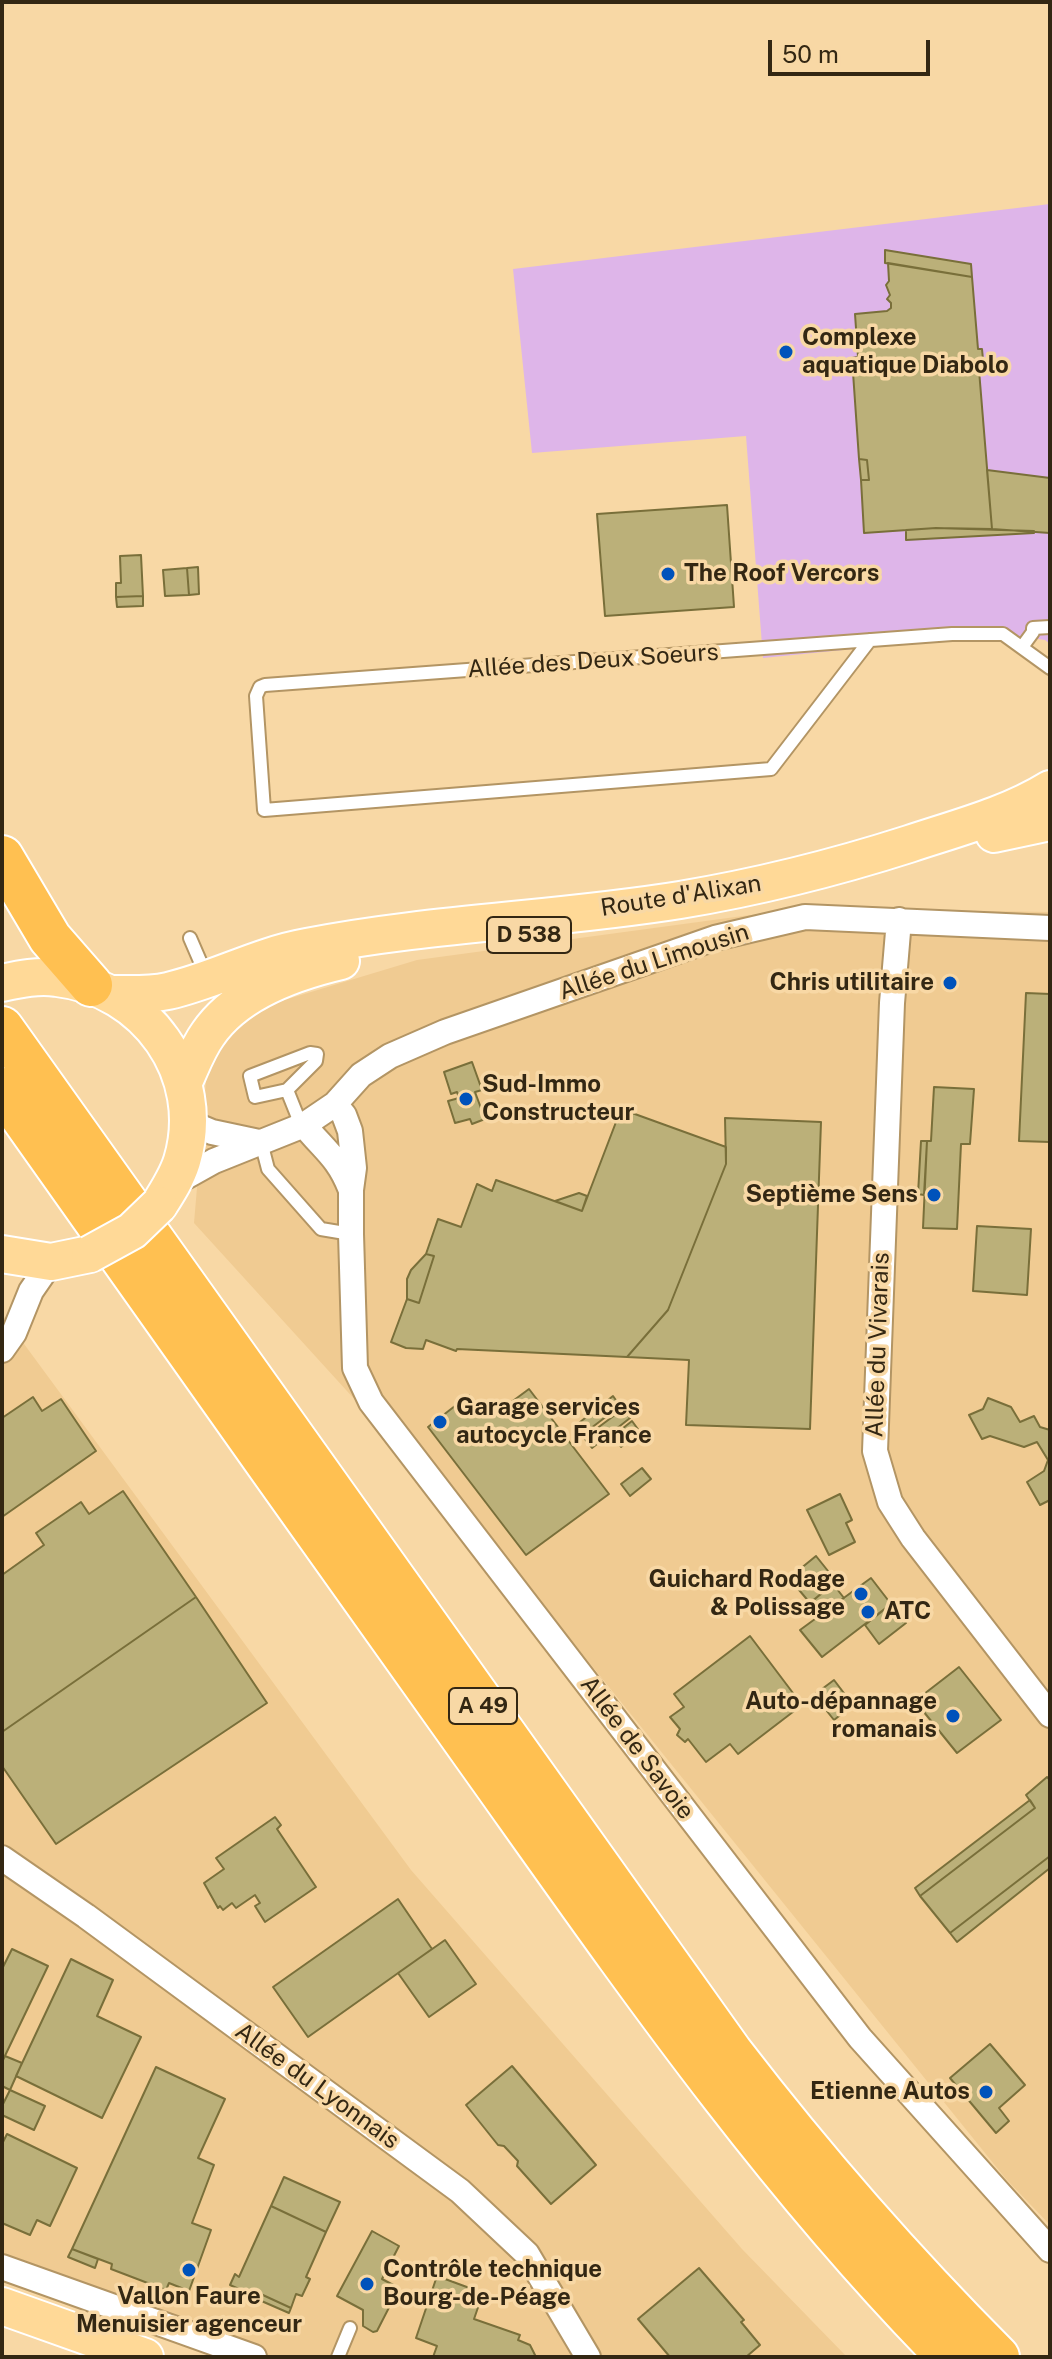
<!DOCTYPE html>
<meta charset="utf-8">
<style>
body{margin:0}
#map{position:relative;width:1052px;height:2359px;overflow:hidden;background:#f8d8a5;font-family:"Public Sans",sans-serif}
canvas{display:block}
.frame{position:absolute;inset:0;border:4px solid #332713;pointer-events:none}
.scale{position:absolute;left:768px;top:40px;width:162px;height:36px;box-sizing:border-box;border:4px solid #332713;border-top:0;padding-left:10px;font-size:24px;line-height:28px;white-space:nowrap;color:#332713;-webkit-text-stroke:6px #f8d8a5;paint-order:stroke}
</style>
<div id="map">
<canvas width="1052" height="2359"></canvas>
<div class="frame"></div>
<div class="scale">50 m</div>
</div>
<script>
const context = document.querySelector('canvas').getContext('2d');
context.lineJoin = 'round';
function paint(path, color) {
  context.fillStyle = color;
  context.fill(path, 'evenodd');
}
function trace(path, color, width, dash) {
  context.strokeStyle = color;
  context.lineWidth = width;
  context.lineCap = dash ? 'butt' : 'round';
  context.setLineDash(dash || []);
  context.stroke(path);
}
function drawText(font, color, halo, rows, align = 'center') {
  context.font = font + ' "Public Sans",sans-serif';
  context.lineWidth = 7;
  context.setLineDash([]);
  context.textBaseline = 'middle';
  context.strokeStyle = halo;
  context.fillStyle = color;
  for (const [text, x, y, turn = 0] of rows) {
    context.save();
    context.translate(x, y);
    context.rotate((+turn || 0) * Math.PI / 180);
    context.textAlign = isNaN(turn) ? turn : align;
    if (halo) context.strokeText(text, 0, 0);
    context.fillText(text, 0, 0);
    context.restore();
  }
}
const built = new Path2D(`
 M 802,908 L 1050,912 L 1050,2225 L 1006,2179 L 550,1614 L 194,1223 L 208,1058 L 258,1008 L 417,960 Z
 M 2,1314 L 411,1870 L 742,2249 L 847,2357 L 229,2357 L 2,2268 Z`);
const green = new Path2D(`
 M 1050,204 L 1050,644 L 1045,640 L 1003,634 L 763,658 L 746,436 L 532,453 L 513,269 Z`);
const building = new Path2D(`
 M 885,250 L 971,264 L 972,277 L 885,263 Z
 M 888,263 L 972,277 L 978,349 L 982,349 L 984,370 L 979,370 L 992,529 L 936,528 L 864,533 L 861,480 L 869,480 L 867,460 L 859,459 L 852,358 L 858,357 L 855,314 L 887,311 L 891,308 L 891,303 L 887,299 L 890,295 L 886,285 L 889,281 Z
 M 859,459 L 867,460 L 869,480 L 861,480 Z
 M 987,470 L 1050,478 L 1050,533 L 992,529 Z
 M 727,505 L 734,607 L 605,616 L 597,514 Z
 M 936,528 L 1034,531 L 1034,533 L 906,540 L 906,530 Z
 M 141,555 L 143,596 L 116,597 L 116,583 L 121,583 L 120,556 Z
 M 198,567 L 199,594 L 189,595 L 187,568 Z
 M 187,568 L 189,595 L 165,596 L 163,570 Z
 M 143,596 L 143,606 L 117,607 L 116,597 Z
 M 1026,993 L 1050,994 L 1050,1142 L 1019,1141 Z
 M 472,1062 L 482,1090 L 475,1092 L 485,1119 L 472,1124 L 470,1119 L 455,1123 L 448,1101 L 459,1098 L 457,1092 L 451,1094 L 444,1072 Z
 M 934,1087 L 974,1089 L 970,1144 L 961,1144 L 957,1229 L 923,1228 L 927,1141 L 931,1141 Z
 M 621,1109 L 726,1147 L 726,1164 L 668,1310 L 627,1357 L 457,1349 L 456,1351 L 426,1340 L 423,1349 L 406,1348 L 391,1342 L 407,1299 L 419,1303 L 434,1256 L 426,1254 L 438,1219 L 461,1227 L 477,1184 L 492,1191 L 496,1180 L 582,1211 Z
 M 725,1118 L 821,1122 L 810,1429 L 686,1425 L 689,1360 L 627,1357 L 668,1310 L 726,1164 Z
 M 921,1141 L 927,1141 L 924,1195 L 918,1194 Z
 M 579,1193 L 587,1196 L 582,1211 L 555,1201 Z
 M 977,1226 L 1031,1229 L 1027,1295 L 973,1291 Z
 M 426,1254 L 434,1256 L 419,1303 L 407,1299 L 407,1279 L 411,1270 Z
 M 529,1389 L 609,1494 L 526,1555 L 428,1427 L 469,1395 L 481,1412 L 495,1401 L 502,1409 Z
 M 613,1396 L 620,1406 L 582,1435 L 575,1426 Z
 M 33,1397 L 42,1411 L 61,1399 L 96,1451 L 2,1517 L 2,1418 Z
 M 988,1398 L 1011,1407 L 1020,1422 L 1034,1416 L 1040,1427 L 1050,1430 L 1050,1500 L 1040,1505 L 1027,1482 L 1044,1471 L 1048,1460 L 1037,1442 L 1024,1447 L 990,1436 L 982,1439 L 969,1415 L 983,1409 Z
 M 623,1409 L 630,1418 L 592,1448 L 584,1438 Z
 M 632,1421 L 640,1432 L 621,1447 L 613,1436 Z
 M 642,1468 L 651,1479 L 630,1496 L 621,1484 Z
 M 123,1491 L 196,1597 L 2,1732 L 2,1575 L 44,1545 L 36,1533 L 81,1502 L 89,1514 Z
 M 840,1494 L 852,1520 L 846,1523 L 855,1542 L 829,1555 L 807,1510 Z
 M 816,1556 L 836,1581 L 810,1603 L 789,1578 Z
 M 871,1578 L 891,1604 L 822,1657 L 800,1630 Z
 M 833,1584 L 844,1598 L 819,1616 L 810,1603 Z
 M 196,1597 L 267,1703 L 56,1844 L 2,1766 L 2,1732 Z
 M 891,1604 L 906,1623 L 879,1644 L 865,1625 Z
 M 750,1636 L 802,1705 L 738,1754 L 730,1744 L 706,1762 L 688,1739 L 685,1742 L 677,1735 L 680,1729 L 670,1717 L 684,1707 L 674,1694 Z
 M 959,1667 L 1001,1720 L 957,1753 L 915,1701 Z
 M 834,1680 L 853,1705 L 834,1720 L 814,1695 Z
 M 1047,1777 L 1050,1780 L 1050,1856 L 950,1933 L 920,1896 L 1035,1808 L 1026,1795 Z
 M 1030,1800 L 1035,1808 L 920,1896 L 915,1888 Z
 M 275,1817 L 281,1825 L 277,1829 L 316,1887 L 265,1922 L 255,1906 L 260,1903 L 255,1895 L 236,1908 L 232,1903 L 223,1910 L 220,1906 L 218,1908 L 204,1883 L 224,1869 L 216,1858 Z
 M 1050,1856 L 1050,1868 L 957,1942 L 950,1933 Z
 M 398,1899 L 432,1949 L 308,2037 L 273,1987 Z
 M 445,1940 L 476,1984 L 429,2017 L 398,1973 Z
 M 12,1949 L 48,1966 L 2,2062 L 2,1969 Z
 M 71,1959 L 113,1980 L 97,2016 L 141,2037 L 102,2118 L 16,2076 Z
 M 990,2044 L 1025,2085 L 999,2108 L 1009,2121 L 996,2133 L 950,2078 Z
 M 5,2056 L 22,2063 L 10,2090 L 2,2086 L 2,2062 Z
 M 512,2066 L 596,2165 L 551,2204 L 517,2166 L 518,2161 L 504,2146 L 498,2145 L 466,2105 Z
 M 156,2067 L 225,2099 L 198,2158 L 214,2165 L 192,2223 L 211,2230 L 189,2291 L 169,2283 L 166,2290 L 111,2269 L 112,2264 L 72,2249 Z
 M 10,2090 L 45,2106 L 34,2130 L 2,2115 L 2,2106 Z
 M 7,2134 L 77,2168 L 50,2226 L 37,2220 L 30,2235 L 2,2223 L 2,2144 Z
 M 284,2177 L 340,2202 L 326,2232 L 271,2206 Z
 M 271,2206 L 326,2232 L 306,2277 L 310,2279 L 302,2296 L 296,2294 L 291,2308 L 252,2290 L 250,2294 L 230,2285 L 235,2274 L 239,2277 Z
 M 372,2231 L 399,2246 L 382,2279 L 399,2288 L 377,2331 L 373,2332 L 363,2326 L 363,2310 L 337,2296 Z
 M 72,2249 L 98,2259 L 95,2268 L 68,2257 Z
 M 699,2268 L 744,2320 L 741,2322 L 760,2345 L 746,2357 L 670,2357 L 638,2319 Z
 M 437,2276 L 483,2293 L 474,2319 L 520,2335 L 518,2340 L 530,2345 L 536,2357 L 433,2357 L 437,2346 L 416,2338 Z
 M 252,2290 L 291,2308 L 289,2313 L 250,2296 Z`);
const lane = new Path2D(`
 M 870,640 L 771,769 L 264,810 L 256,696 L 260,687 L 265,685 L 952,634 L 1003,634 L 1050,668
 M 1022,647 L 1033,632 L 1033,628 L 1050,627
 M 190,938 L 206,975
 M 310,1053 L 317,1054 L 316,1061 L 287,1090 L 255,1097 L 250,1076 Z
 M 287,1090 L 297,1115 L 304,1125
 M 261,1142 L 268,1169 L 321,1229 L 351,1234
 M 338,2357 L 350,2328`);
const street = new Path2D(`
 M 899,920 L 892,1003 L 875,1451 L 890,1502 L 913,1538 L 1050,1715
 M 335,1104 L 344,1115 L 350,1131 L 354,1168 L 351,1190 L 351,1234 L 355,1368 L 371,1402 L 860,2038 L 1050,2250
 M 188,1122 L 212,1132 L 259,1142
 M 304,1125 C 323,1149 338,1157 350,1188
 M 171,1185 L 214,1161 L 304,1125 L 335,1104 L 361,1075 L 390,1056 L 445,1032 L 715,938 L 805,917 L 1050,928
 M 2,1350 L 14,1333 L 31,1291 L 51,1262
 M 2,1858 L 86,1916 L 460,2191 L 527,2254 L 588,2357
 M 2,2267 L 254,2357`);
const primary = new Path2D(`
 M 994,834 L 1050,822
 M 2,983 C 20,979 39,975 57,978 C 146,988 208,1074 182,1161 C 177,1177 168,1191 159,1205
 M 114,994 C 132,994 150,995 168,991 C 216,980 257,956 307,947 C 430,923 556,920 680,900 C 758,887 834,868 909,844 C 957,828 1008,815 1050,789
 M 183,1084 C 191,1067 197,1049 208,1034 C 236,993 294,972 341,961
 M 2,1254 L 51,1262 L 90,1254
 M 2,2306 L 145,2357`);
const highway = new Path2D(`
 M 2,857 L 50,938 L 91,985
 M 2,1028 L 731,2052 C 814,2160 902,2261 998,2357
 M 2,1089 C 161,1315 321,1539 481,1764 C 627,1969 770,2177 948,2357`);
const primaryBridge = new Path2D(`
 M 90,1254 L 132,1231 L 159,1205`);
const markers = [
 [786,352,8,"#0052bb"],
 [668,574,8,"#0052bb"],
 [950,983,8,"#0052bb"],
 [466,1099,8,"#0052bb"],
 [934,1195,8,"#0052bb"],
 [440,1422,8,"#0052bb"],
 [861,1594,8,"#0052bb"],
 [868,1612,8,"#0052bb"],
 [953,1716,8,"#0052bb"],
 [986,2092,8,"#0052bb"],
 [189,2270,8,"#0052bb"],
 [367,2284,8,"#0052bb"]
];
const shields = [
 [529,935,84],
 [483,1706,68]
];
const shieldNames = [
 ["D 538",529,935],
 ["A 49",483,1706]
];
const poiNames = [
 ["Complexe",802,338],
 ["aquatique Diabolo",802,366],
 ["The Roof Vercors",684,574],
 ["Chris utilitaire",934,983,"right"],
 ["Sud-Immo",482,1085],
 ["Constructeur",482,1113],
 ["Septième Sens",918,1195,"right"],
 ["Garage services",456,1408],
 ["autocycle France",456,1436],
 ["Guichard Rodage",845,1580,"right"],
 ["& Polissage",845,1608,"right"],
 ["ATC",884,1612],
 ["Auto-dépannage",937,1702,"right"],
 ["romanais",937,1730,"right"],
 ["Etienne Autos",970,2092,"right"],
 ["Contrôle technique",383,2270],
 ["Bourg-de-Péage",383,2298],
 ["Vallon Faure",189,2297,"center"],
 ["Menuisier agenceur",189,2325,"center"]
];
const streetNames = [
 ["Allée des Deux Soeurs",593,661,-4],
 ["Route d'Alixan",681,896,-9],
 ["Allée du Limousin",654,962,-18],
 ["Allée du Vivarais",878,1345,-88],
 ["Allée de Savoie",637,1748,53],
 ["Allée du Lyonnais",317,2086,36]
];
paint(built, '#f0cb92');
paint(green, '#deb5e9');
paint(building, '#bbb079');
trace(building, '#796f3a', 2);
trace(lane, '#b39564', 16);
trace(street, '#b39564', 28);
trace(primary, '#fff', 40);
trace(highway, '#fff', 46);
trace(lane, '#fff', 12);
trace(street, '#fff', 24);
trace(primary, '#ffd997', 36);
trace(highway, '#ffc051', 42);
trace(primaryBridge, '#fff', 40, []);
trace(primaryBridge, '#ffd997', 36);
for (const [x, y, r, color] of markers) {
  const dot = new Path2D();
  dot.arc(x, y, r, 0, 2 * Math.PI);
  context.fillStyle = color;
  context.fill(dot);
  trace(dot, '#f8d8a5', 3);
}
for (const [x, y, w] of shields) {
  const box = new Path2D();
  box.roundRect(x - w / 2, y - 18, w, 36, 6);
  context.fillStyle = '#f8d8a5';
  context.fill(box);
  trace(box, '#332713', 2);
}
drawText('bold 22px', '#332713', null, shieldNames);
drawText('bold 24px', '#332713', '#f8d8a5', poiNames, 'left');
drawText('24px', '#332713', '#f8d8a5', streetNames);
</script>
